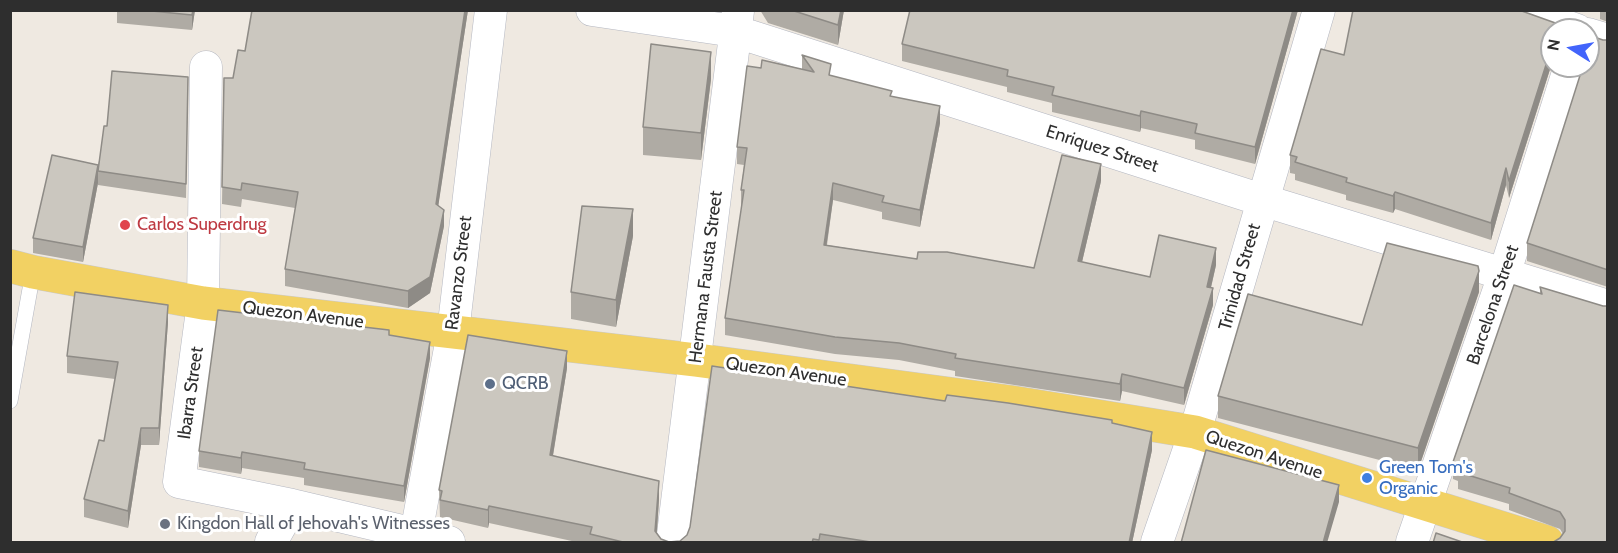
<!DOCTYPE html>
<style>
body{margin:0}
#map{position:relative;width:1618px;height:553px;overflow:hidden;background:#efe9e1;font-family:Cabin,sans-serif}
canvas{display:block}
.frame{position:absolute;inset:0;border:12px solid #2e2e2e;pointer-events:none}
.north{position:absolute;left:1540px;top:18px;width:60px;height:60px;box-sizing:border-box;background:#fff;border:2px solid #ababab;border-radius:50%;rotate:281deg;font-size:16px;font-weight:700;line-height:24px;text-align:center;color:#2e2e2e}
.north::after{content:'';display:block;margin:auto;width:21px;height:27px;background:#4264fb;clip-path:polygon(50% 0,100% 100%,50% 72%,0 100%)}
</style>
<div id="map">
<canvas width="1618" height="553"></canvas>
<div class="frame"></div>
<div class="north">N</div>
</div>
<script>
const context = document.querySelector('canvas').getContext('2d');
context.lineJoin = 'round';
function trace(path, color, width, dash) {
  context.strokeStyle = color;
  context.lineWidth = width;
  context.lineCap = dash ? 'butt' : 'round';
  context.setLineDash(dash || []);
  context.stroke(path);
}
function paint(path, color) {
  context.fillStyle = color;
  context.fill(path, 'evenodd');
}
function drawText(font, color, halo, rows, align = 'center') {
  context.font = font + ' Cabin,sans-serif';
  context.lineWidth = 6;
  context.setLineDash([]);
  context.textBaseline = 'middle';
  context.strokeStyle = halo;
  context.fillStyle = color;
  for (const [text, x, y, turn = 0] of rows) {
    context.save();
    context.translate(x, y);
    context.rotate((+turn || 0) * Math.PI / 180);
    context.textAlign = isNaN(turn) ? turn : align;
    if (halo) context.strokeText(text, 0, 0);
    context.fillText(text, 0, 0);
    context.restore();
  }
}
const lane = new Path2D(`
 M 10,401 L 33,272`);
const street = new Path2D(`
 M 592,10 L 734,31 L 1262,200 L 1608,306
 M 1521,10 L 1577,30
 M 1588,34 L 1608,40
 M 206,67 L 203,303 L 179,482 L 292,505 L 449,542
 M 416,534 L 453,332 L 491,10
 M 271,542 L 292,505
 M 672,542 L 738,11
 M 1157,542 L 1195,432 L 1319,10
 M 1412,542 L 1504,275 L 1570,66`);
const primary = new Path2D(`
 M 10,266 L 33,272 L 203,303 L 696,360 L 1011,402 L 1195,432 L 1547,542`);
const wall = new Path2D(`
 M 117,10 L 195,10 L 192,30 L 117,23 Z
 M 252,10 L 468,10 L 438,206 L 444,226 L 430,293 L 408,308 L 285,286 L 285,269 L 295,208 L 242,199 L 241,207 L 222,204 L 224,78 L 233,78 L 245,51 Z
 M 760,10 L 844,10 L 838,45 L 768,23 Z
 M 1298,10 L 1255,164 L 1195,149 L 1195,140 L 1141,128 L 1140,132 L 1052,112 L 1052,103 L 1007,92 L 1007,87 L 902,61 L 902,44 Z
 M 1600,10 L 1608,10 L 1608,22 L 1600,19 Z
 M 1552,30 L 1552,63 L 1509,198 L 1506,185 L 1491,240 L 1395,209 L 1393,213 L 1346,200 L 1346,195 L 1295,180 L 1295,174 L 1290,173 L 1290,155 L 1344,55 Z
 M 1603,40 L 1608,40 L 1608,287 L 1527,261 L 1527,243 Z
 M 802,55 L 831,76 L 892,97 L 940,123 L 920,227 L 882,219 L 882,212 L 833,200 L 827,245 L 917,259 L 1034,268 L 1101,181 L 1082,262 L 1150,277 L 1216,265 L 1211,288 L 1213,305 L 1184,405 L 1122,391 L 1120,401 L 955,376 L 955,371 L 899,360 L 835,354 L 725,335 L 725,318 L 742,207 L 741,207 L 741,190 L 744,165 L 737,164 L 737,147 L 761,68 L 802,69 Z
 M 188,77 L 186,198 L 98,185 L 98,183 L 83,262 L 33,253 L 33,238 L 98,165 L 107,126 Z
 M 711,79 L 701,160 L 643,155 L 643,127 Z
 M 633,236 L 616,327 L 571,319 L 571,292 Z
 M 1540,287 L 1603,306 L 1608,543 L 1560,538 L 1563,534 L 1560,529 L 1509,510 L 1509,504 L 1458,489 L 1458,481 L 1453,479 L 1453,462 L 1540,293 Z
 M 1479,292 L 1418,470 L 1218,418 L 1218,396 L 1362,325 Z
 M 168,322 L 159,445 L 141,445 L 128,528 L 84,517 L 84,499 L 104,441 L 115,379 L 67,373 L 67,356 Z
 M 389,335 L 430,358 L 404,502 L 304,485 L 304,478 L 242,468 L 241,474 L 199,467 L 199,451 Z
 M 567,368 L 553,456 L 659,499 L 657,533 L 661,539 L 669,542 L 680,541 L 945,401 L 1112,424 L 1152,450 L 1132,543 L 581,543 L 489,523 L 488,528 L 440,517 L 439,490 Z`);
const shadedWall = new Path2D(`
 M 193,10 L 195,10 L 192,30 L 192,15 Z
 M 465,10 L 468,10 L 436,221 L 436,204 Z
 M 841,10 L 844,10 L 838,45 L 838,25 Z
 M 1293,10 L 1298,10 L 1255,164 L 1255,147 Z
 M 1552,46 L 1552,63 L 1509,198 L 1509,181 Z
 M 711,52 L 711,79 L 701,160 L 701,133 Z
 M 940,106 L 940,123 L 920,227 L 920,210 Z
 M 1141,111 L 1141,128 L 1140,132 L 1140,116 Z
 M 1101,164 L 1101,181 L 1078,279 L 1078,261 Z
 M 98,165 L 98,183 L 83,262 L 83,247 Z
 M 1506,168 L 1506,185 L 1491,240 L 1491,223 Z
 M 833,183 L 833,200 L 824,262 L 824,245 Z
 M 1395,192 L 1395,209 L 1393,213 L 1393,196 Z
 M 633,209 L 633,236 L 616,327 L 616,300 Z
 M 444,210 L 444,226 L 430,293 L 408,308 L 408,291 Z
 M 1216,248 L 1216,265 L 1207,304 L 1207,287 Z
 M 1479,271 L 1479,292 L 1418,470 L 1418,448 Z
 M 1213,288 L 1213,305 L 1184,405 L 1184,388 Z
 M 168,305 L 168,322 L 159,445 L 159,428 Z
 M 430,342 L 430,358 L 404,502 L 404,486 Z
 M 567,351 L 567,368 L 550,473 L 550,455 Z
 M 1122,374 L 1122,391 L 1120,401 L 1120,384 Z
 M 141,428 L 141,445 L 128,528 L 128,511 Z
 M 1152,432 L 1152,450 L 1132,543 L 1129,543 Z
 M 242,452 L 242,468 L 241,474 L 241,458 Z
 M 659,481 L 659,499 L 656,543 L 655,531 Z
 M 1339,485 L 1339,502 L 1327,543 L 1323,543 Z
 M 489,506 L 489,523 L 488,528 L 488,510 Z`);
const building = new Path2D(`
 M 142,10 L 193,10 L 192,15 Z
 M 252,10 L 465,10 L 436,204 L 444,210 L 430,277 L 408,291 L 285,269 L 298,192 L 242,183 L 241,190 L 222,187 L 224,78 L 233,78 L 238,50 L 245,51 Z
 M 791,10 L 841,10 L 838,25 Z
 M 910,10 L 1293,10 L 1255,147 L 1195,133 L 1197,124 L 1141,111 L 1140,116 L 1052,95 L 1054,87 L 1007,76 L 1008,70 L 902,44 Z
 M 1353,10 L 1519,10 L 1575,30 L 1552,30 L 1552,46 L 1509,181 L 1506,168 L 1491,223 L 1395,192 L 1393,196 L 1346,182 L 1347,178 L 1295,162 L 1297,157 L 1290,155 L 1321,49 L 1344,55 Z
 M 1588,35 L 1603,40 L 1608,40 L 1608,270 L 1527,243 L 1583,66 L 1588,66 Z
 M 651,44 L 711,52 L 701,133 L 643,127 Z
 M 802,55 L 831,64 L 829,75 L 892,91 L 890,96 L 940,106 L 920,210 L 882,202 L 884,196 L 833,183 L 824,245 L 917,259 L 918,252 L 947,252 L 1034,268 L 1062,155 L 1101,164 L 1078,261 L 1150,277 L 1159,235 L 1216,248 L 1207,287 L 1213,288 L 1184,388 L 1122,374 L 1120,384 L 955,358 L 956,354 L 899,343 L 835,337 L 725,318 L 744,190 L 741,190 L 747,148 L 737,147 L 747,66 L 761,68 L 762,60 L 814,72 Z
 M 112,71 L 188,77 L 186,184 L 98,171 L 104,126 L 107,126 Z
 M 52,155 L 98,165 L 83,247 L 33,238 Z
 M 582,206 L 633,209 L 616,300 L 571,292 Z
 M 1387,243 L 1478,266 L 1479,271 L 1418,448 L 1218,396 L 1248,294 L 1362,325 Z
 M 1514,285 L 1542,294 L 1540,287 L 1603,306 L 1608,306 L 1608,543 L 1552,543 L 1560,538 L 1565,531 L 1565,520 L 1560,512 L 1509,493 L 1510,488 L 1458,472 L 1461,464 L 1453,462 Z
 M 75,292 L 168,305 L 159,428 L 141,428 L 128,511 L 84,499 L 99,440 L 104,441 L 118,362 L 67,356 Z
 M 218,310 L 389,330 L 389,335 L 430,342 L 404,486 L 304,469 L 305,463 L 242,452 L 241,458 L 199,451 Z
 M 468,335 L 567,351 L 550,455 L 659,481 L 655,531 L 661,539 L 669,542 L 680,541 L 687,535 L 690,527 L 712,366 L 945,401 L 947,395 L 1008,403 L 1112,420 L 1112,423 L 1152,432 L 1129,543 L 877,543 L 820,534 L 819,540 L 813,539 L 812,543 L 627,543 L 590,534 L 592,527 L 489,506 L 488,510 L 440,500 L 442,491 L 439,490 Z
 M 1206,450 L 1339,485 L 1323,543 L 1181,543 Z
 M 1436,533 L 1465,543 L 1433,543 Z`);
const markers = [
 [125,225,6,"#e0444e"],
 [490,384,6,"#5c6f8a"],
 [1367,478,6,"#3f7fe0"],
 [165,524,6,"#6b7280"]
];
const streetNames = [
 ["Enriquez Street",1102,149,18],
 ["Ravanzo Street",459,273,-83],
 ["Hermana Fausta Street",706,277,-83],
 ["Trinidad Street",1240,277,-74],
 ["Barcelona Street",1493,305,-71],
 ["Quezon Avenue",303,315,7],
 ["Quezon Avenue",786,372,8],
 ["Ibarra Street",191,393,-82],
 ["Quezon Avenue",1264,455,18]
];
const healthNames = [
 ["Carlos Superdrug",137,225]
];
const serviceNames = [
 ["QCRB",502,384]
];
const shopNames = [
 ["Green Tom's",1379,468],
 ["Organic",1379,489]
];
const worshipNames = [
 ["Kingdon Hall of Jehovah's Witnesses",177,524]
];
trace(lane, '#b4b7c1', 16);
trace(street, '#b4b7c1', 33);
trace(primary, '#c9c9c9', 34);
trace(lane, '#fff', 15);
trace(street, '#fff', 32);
trace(primary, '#f2d163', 33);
paint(wall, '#afaba4');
paint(shadedWall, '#8e8b86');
paint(building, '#cbc7bf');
trace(building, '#8e8b86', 1.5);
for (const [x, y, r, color] of markers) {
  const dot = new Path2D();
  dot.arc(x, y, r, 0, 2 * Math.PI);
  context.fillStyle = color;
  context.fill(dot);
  trace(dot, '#fff', 2);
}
drawText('18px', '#2e2e2e', '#fff', streetNames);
drawText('18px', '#be3a42', '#fff', healthNames, 'left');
drawText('18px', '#4e5e75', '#fff', serviceNames, 'left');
drawText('18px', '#366cbe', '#fff', shopNames, 'left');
drawText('18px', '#5b616d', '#fff', worshipNames, 'left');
</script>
